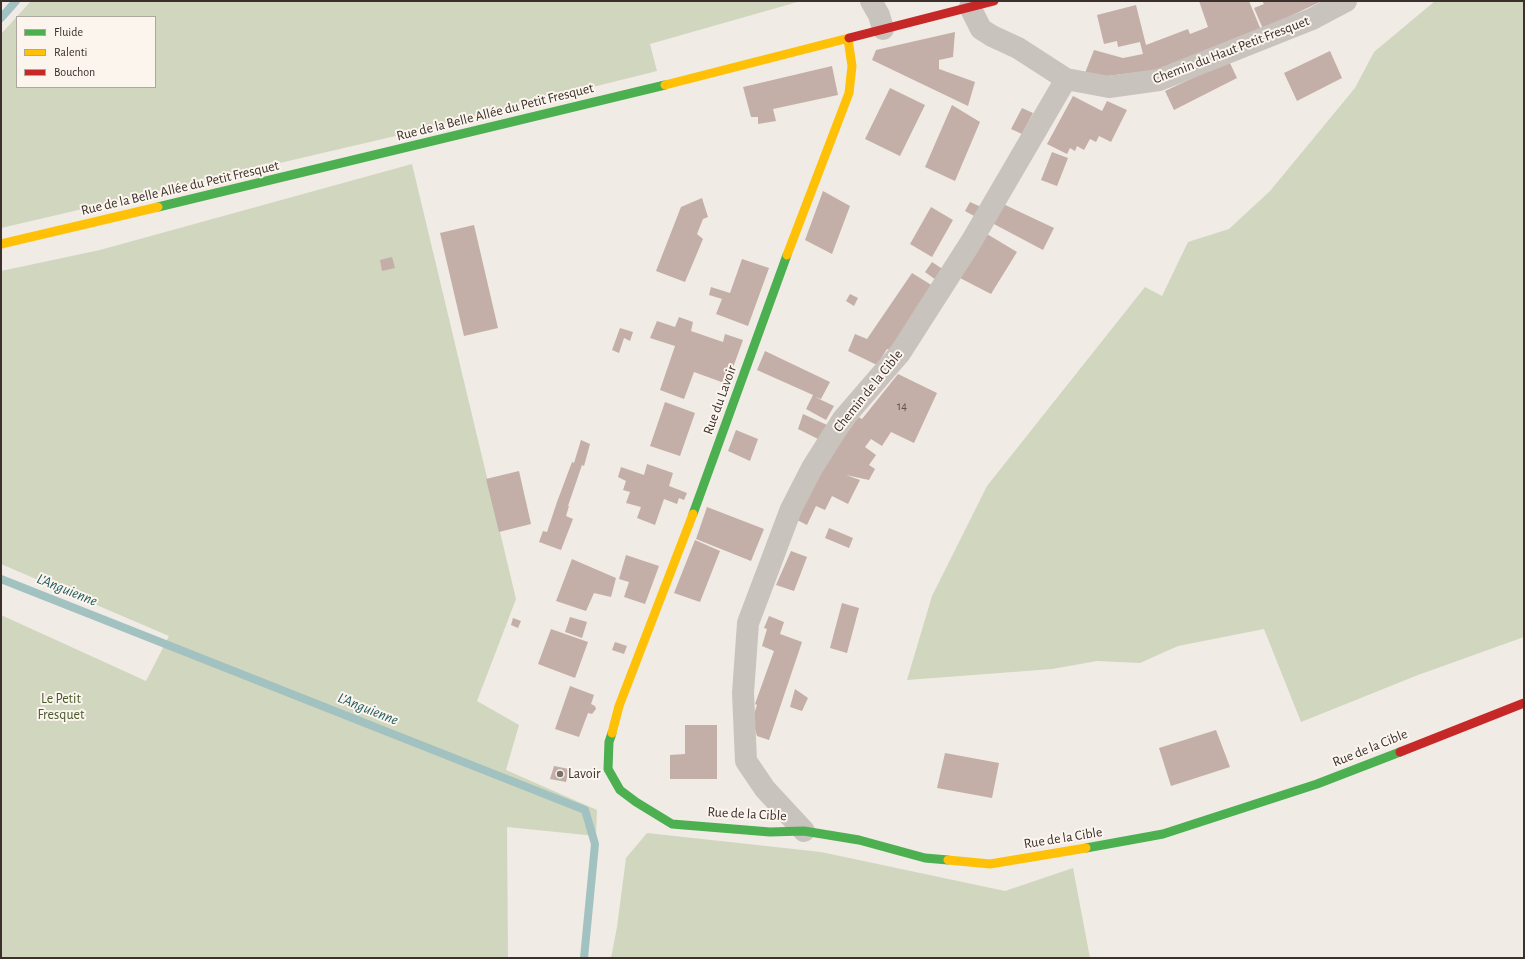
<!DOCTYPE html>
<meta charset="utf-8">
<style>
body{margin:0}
#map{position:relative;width:1525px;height:959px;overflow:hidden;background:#f0ebe5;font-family:"Alegreya Sans",sans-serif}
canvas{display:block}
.frame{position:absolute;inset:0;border:2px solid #3b302b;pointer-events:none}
.legend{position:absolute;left:16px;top:16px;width:140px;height:72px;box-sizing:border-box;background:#fbf5ee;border:1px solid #aea6a0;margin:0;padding:5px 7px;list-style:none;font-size:12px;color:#3b302b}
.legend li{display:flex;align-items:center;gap:8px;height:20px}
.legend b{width:20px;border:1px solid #aea6a0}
</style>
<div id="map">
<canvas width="1525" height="959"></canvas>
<div class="frame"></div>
<ul class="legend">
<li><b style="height:5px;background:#4caf50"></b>Fluide</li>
<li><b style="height:5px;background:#ffc107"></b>Ralenti</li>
<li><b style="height:5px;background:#c62828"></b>Bouchon</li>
</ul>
</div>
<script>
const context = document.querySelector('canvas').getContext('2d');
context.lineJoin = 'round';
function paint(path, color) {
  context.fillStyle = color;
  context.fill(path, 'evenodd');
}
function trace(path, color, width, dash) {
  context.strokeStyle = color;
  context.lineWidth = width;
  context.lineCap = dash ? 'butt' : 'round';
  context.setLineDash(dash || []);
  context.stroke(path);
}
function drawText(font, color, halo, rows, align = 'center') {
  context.font = font + ' "Alegreya Sans",sans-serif';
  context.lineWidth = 4;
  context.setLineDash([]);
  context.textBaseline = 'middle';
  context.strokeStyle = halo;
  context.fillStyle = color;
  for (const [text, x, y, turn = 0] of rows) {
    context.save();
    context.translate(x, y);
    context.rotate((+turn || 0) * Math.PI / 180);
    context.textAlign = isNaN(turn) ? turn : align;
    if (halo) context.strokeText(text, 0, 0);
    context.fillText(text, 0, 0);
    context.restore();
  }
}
const green = new Path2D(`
 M 31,1 L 801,1 L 650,44 L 657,71 L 404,134 L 1,228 L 1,34 ZM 17,17 L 155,17 L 155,87 L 17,87 Z
 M 1435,1 L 1524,1 L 1524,637 L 1418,675 L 1301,722 L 1264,629 L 1178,646 L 1140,663 L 1097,661 L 1052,669 L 907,680 L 932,596 L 987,486 L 1145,287 L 1162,296 L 1188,242 L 1229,229 L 1270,191 L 1355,88 L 1374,52 Z
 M 412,164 L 516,599 L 477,701 L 519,725 L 506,770 L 597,810 L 596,836 L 507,827 L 508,958 L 1,958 L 1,615 L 146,681 L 169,636 L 1,564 L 1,271 L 100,250 Z
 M 647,833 L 821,852 L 1005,891 L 1073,868 L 1090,958 L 611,958 L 617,927 L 626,858 Z`);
const stream = new Path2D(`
 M 1,18 L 16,1
 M 1,579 L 585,810 L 595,844 L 584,958`);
const building = new Path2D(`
 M 1199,1 L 1249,1 L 1261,30 L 1164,69 L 1099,77 L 1085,73 L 1094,50 L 1123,58 L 1143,54 L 1140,42 L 1118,47 L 1117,41 L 1104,44 L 1097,15 L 1136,5 L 1146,45 L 1188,29 L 1190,34 L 1208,27 Z
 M 1262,1 L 1322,1 L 1263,29 L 1254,8 L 1264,4 Z
 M 955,32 L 953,57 L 939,60 L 939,69 L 975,82 L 968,106 L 872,60 L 876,50 Z
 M 1330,51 L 1342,78 L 1297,101 L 1284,73 Z
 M 1229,61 L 1237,78 L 1174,110 L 1165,91 Z
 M 832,66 L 838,95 L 773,109 L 776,121 L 758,124 L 758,117 L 751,117 L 743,87 Z
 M 890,88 L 925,105 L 900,156 L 865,139 Z
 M 1073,96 L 1102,111 L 1107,101 L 1127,110 L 1111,142 L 1099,136 L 1096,142 L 1090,139 L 1084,150 L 1077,146 L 1075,151 L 1070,148 L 1067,154 L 1047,144 Z
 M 952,105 L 980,122 L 955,181 L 925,167 Z
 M 1022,108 L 1033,113 L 1022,134 L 1011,129 Z
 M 1052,152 L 1068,158 L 1057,186 L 1041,180 Z
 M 823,191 L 850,206 L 832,254 L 805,240 Z
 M 702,198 L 708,217 L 703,219 L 697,234 L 703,239 L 685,282 L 656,271 L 681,207 Z
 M 970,202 L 981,207 L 976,217 L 965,211 Z
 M 1001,203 L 1054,228 L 1043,250 L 992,223 Z
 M 931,207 L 953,220 L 932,257 L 910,244 Z
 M 474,225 L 498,328 L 464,336 L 440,233 Z
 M 987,234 L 1017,252 L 991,294 L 960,278 Z
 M 392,257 L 395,268 L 382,271 L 380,260 Z
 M 742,259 L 769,268 L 748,326 L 716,314 L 722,299 L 709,295 L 711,287 L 730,293 Z
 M 932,262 L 944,270 L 936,280 L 925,272 Z
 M 912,273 L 933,286 L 890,350 L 887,349 L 877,365 L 848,351 L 855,334 L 867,339 Z
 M 850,294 L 858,298 L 854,306 L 846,301 Z
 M 679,317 L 693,322 L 691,331 L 723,342 L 725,334 L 743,340 L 727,384 L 694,372 L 684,399 L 660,390 L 675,346 L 650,338 L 657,321 L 675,327 Z
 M 620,328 L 633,332 L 630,341 L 624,338 L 619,353 L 612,350 Z
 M 765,351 L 830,382 L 821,399 L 815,397 L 834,406 L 826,420 L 806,409 L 813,395 L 757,370 Z
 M 898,374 L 937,393 L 914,443 L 891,432 L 882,446 L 871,439 L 865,447 L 876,455 L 869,465 L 875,469 L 869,480 L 846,475 L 860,480 L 848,504 L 832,496 L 825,510 L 816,506 L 807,525 L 797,520 L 813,481 L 856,420 L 858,417 L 862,419 Z
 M 665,402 L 695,413 L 680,456 L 650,446 Z
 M 803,414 L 827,425 L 820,440 L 798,429 Z
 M 736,430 L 758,439 L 750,461 L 728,451 Z
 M 581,440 L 590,444 L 584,466 L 582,465 L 568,506 L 569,506 L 566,516 L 573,519 L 561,550 L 539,542 L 543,531 L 547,532 L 557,502 L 572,462 L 574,463 Z
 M 647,464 L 673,473 L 669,486 L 687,493 L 684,500 L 679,498 L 677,504 L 664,499 L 655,525 L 637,518 L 641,507 L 626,503 L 630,492 L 623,490 L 626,481 L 618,477 L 621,467 L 644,475 Z
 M 519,471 L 531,524 L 499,532 L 486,479 Z
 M 707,507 L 764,529 L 751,561 L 696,539 Z
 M 829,528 L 853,538 L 849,548 L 825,538 Z
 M 695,540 L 720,551 L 700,602 L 674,593 Z
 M 791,551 L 807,557 L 794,591 L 776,585 Z
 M 626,555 L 659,566 L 645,604 L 624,597 L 629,582 L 619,579 Z
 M 572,559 L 616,578 L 611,597 L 594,593 L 586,611 L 556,601 Z
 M 842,603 L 859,608 L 847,653 L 830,648 Z
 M 769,616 L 784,622 L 780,634 L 802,642 L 769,740 L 757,736 L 752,720 L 757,705 L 755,704 L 774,651 L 762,646 L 767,629 L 764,628 Z
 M 570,617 L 587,622 L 582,638 L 565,632 Z
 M 513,618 L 521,621 L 518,628 L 511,625 Z
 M 551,629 L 588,642 L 575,678 L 538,664 Z
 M 615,642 L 627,646 L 624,654 L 612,650 Z
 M 570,686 L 594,695 L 591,704 L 595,706 L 596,709 L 592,714 L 588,713 L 579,737 L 555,729 Z
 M 795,689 L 808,698 L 802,711 L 790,707 Z
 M 685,725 L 717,725 L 717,779 L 670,779 L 670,755 L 685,754 Z
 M 1216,730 L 1230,767 L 1171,786 L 1159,748 Z
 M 945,753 L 999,763 L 992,798 L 937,788 Z
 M 554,766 L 569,769 L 566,782 L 550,779 Z`);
const street = new Path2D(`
 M 871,1 L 879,15 L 883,29
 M 1066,79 L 1109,87 L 1159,80 L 1312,19 L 1346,1
 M 804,831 L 765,789 L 746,761 L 743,693 L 748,623 L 791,509 L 812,468 L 843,419 L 900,353 L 971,242 L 1066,79 L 1018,48 L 992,36 L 981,29 L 970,7`);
const fast = new Path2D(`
 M 158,207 L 665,85
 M 693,514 L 787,255
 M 612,733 L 609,742 L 608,769 L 620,790 L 636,802 L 672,824 L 770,832 L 804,831 L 859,840 L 925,858 L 948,860
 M 1086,848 L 1163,834 L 1317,784 L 1400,752`);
const slow = new Path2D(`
 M 665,85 L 849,38
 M 1,244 L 158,207
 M 787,255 L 849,93 L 852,66 L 848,39
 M 612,733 L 619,706 L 693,514
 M 948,860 L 990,864 L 1086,848`);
const jam = new Path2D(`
 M 849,38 L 994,1
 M 1400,752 L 1524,703`);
const markers = [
 [560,774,4,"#7a716c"]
];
const numberNames = [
 ["14",902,406]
];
const streetNames = [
 ["Chemin du Haut Petit Fresquet",1231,50,-21],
 ["Rue de la Belle Allée du Petit Fresquet",495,112,-14],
 ["Rue de la Belle Allée du Petit Fresquet",180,188,-13],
 ["Chemin de la Cible",868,391,-51],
 ["Rue du Lavoir",720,400,-70],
 ["Rue de la Cible",1370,748,-22],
 ["Rue de la Cible",747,814,3],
 ["Rue de la Cible",1063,838,-9]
];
const parkNames = [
 ["Le Petit",61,699],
 ["Fresquet",61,715]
];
const poiNames = [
 ["Lavoir",568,774]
];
const waterNames = [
 ["L'Anguienne",67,590,22],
 ["L'Anguienne",368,709,22]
];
paint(green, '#d1d6bf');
trace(stream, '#a1c2c1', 8);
paint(building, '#c3afa7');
trace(street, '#c9c3be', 22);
trace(fast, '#4caf50', 9);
trace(slow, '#ffc107', 9);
trace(jam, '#c62828', 9);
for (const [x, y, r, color] of markers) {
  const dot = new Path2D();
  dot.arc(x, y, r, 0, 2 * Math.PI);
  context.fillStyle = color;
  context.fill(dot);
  trace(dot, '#fbf5ee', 1.5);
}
drawText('12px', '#5d504a', null, numberNames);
drawText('14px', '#3b302b', '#fbf5ee', streetNames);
drawText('14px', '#4a5a2e', '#fbf5ee', parkNames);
drawText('14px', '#3b302b', '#fbf5ee', poiNames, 'left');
drawText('italic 15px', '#1f5a5e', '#fbf5ee', waterNames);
</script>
